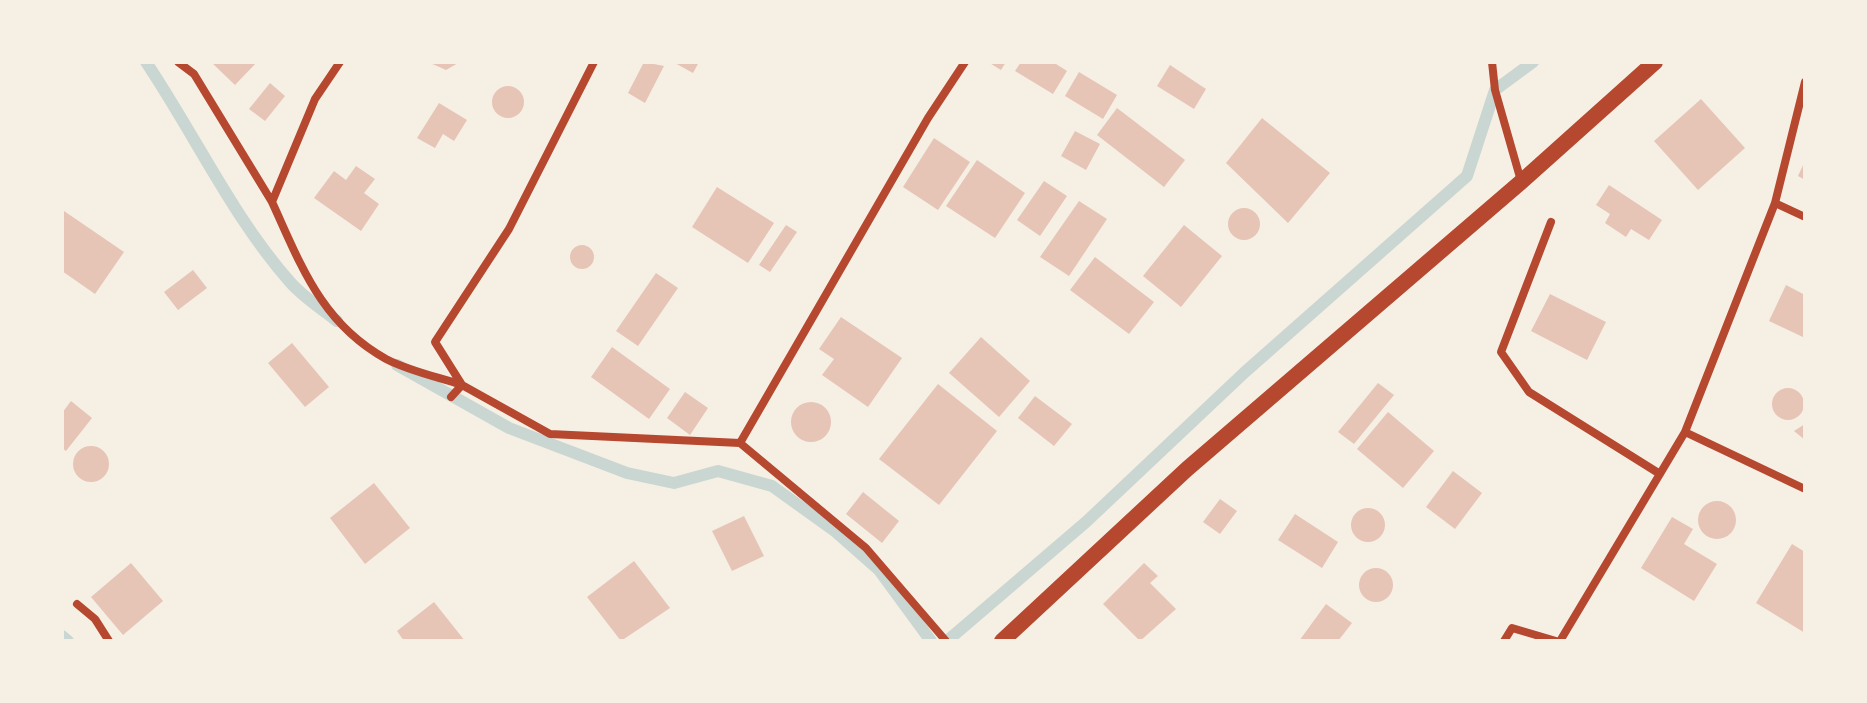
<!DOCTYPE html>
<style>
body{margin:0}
#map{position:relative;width:1867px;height:703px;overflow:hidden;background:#f6efe4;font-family:"Nunito Sans",sans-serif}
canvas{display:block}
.frame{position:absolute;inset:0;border:64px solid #f6efe4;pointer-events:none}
</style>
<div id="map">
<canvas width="1867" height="703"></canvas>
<div class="frame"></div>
</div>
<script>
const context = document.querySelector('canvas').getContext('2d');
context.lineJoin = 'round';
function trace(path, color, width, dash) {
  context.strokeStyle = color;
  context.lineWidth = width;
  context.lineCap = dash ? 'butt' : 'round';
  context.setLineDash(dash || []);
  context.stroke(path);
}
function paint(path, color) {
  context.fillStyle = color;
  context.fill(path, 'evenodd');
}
const stream = new Path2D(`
 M 146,62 C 195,135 232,216 290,282 C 303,297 322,309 337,321
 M 397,365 L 509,428 L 627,473 L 674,483 L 718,471 L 772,486 L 836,532 L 879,570 L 931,641
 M 62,636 L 68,641
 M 947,641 L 1086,522 L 1245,372 L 1467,176 L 1495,90 L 1533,62`);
const building = new Path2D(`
 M 211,62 L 257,62 L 235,85 Z
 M 428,62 L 460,62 L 446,70 Z
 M 644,62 L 664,66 L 645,103 L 628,93 Z
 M 673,62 L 699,62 L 693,73 Z
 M 988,62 L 1006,62 L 1001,70 Z
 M 1021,62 L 1053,62 L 1067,71 L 1053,94 L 1015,71 Z
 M 1170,65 L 1206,89 L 1194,109 L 1157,86 Z
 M 1079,72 L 1117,95 L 1103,119 L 1065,96 Z
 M 270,83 L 285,96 L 265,121 L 249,109 Z
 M492 102a16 16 0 1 1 32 0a16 16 0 1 1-32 0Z
 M 1701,99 L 1745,148 L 1698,190 L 1654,141 Z
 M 439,103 L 467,120 L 454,141 L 443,134 L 435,148 L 417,138 Z
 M 1117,108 L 1185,160 L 1164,187 L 1097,135 Z
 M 1262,118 L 1330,173 L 1288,223 L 1226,163 Z
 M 1075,131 L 1100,144 L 1086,170 L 1061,156 Z
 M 934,138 L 970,162 L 938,210 L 903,187 Z
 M 977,160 L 1025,193 L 995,238 L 946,206 Z
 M 1805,161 L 1805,180 L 1798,176 Z
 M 356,166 L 375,179 L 364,193 L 379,204 L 361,231 L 314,198 L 334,171 L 346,180 Z
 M 1044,181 L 1067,196 L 1040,236 L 1017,220 Z
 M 1609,185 L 1662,220 L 1649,240 L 1631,229 L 1626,237 L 1605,223 L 1610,214 L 1596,205 Z
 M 717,187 L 774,223 L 748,263 L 692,227 Z
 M 1079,201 L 1107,219 L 1069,276 L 1040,257 Z
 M1228 224a16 16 0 1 1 32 0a16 16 0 1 1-32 0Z
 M 64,211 L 124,252 L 95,294 L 62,271 Z
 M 786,225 L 797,232 L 770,272 L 759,265 Z
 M 1184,225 L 1222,256 L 1181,307 L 1143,276 Z
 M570 257a12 12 0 1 1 24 0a12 12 0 1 1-24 0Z
 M 1095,257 L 1154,302 L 1129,334 L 1070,290 Z
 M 193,270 L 207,288 L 178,310 L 164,292 Z
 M 656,273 L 678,288 L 638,346 L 616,331 Z
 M 1786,285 L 1805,295 L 1805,338 L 1769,321 Z
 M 1550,294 L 1606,322 L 1587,360 L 1531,331 Z
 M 841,317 L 902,358 L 868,407 L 822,375 L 834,359 L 819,349 Z
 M 981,337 L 1030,381 L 999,417 L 949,373 Z
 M 292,343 L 329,387 L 305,407 L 268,363 Z
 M 612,347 L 670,389 L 649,419 L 591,377 Z
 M 1378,383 L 1394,395 L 1354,444 L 1338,432 Z
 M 938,384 L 997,431 L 939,505 L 879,459 Z
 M1772 404a16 16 0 1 1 32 0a16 16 0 1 1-32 0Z
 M 685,392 L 708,408 L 690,435 L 667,418 Z
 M 1035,396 L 1072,424 L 1054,446 L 1018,418 Z
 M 71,401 L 92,418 L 66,451 L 62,448 L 62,413 Z
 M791 422a20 20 0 1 1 40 0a20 20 0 1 1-40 0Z
 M 1388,412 L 1434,451 L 1403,488 L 1357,449 Z
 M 1805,424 L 1805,440 L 1794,431 Z
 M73 464a18 18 0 1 1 36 0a18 18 0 1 1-36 0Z
 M 1453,471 L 1482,493 L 1455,529 L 1426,507 Z
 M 374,483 L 410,528 L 365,564 L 330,518 Z
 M 863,492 L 899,521 L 882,543 L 846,514 Z
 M 1220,499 L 1237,511 L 1220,534 L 1203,522 Z
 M1698 520a19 19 0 1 1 38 0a19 19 0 1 1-38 0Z
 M1351 525a17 17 0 1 1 34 0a17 17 0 1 1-34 0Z
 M 1295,514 L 1338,542 L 1322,568 L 1278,540 Z
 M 744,516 L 764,556 L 732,571 L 712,531 Z
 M 1672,517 L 1693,529 L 1684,544 L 1717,564 L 1694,601 L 1641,568 Z
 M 1792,544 L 1805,552 L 1805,633 L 1756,603 Z
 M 634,561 L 670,608 L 621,641 L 587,597 Z
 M 131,563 L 163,601 L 123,635 L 91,597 Z
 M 1144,563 L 1158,576 L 1150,583 L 1176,609 L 1140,641 L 1103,604 Z
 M1359 585a17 17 0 1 1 34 0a17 17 0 1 1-34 0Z
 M 434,602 L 465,641 L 404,641 L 397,631 Z
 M 1326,604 L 1352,623 L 1338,641 L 1299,641 Z`);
const minor = new Path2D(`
 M 178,62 L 194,74 L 272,202
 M 340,62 L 315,99 L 272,202 C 301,265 321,323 386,359 C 409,371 438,377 462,385 L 451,397
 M 594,62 L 509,229 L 435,342 L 462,385 L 550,434 L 740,443 L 866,548 L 946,641
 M 1492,62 L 1495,90 L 1521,181
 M 1775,203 L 1805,217
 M 1551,222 L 1501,352 L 1529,392 L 1660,474
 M 1685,432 L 1805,489
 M 740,443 L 928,118 L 965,62
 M 77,604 L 95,619 L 109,641
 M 1504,641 L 1512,628 L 1556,641
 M 1560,641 L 1685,432 L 1775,203 L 1805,82`);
const secondary = new Path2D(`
 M 1002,641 L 1187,469 L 1521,182 L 1655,62`);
trace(stream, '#c9d6d2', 12);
paint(building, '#e6c5b7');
trace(minor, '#b5482f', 8);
trace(secondary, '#b5482f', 16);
</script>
